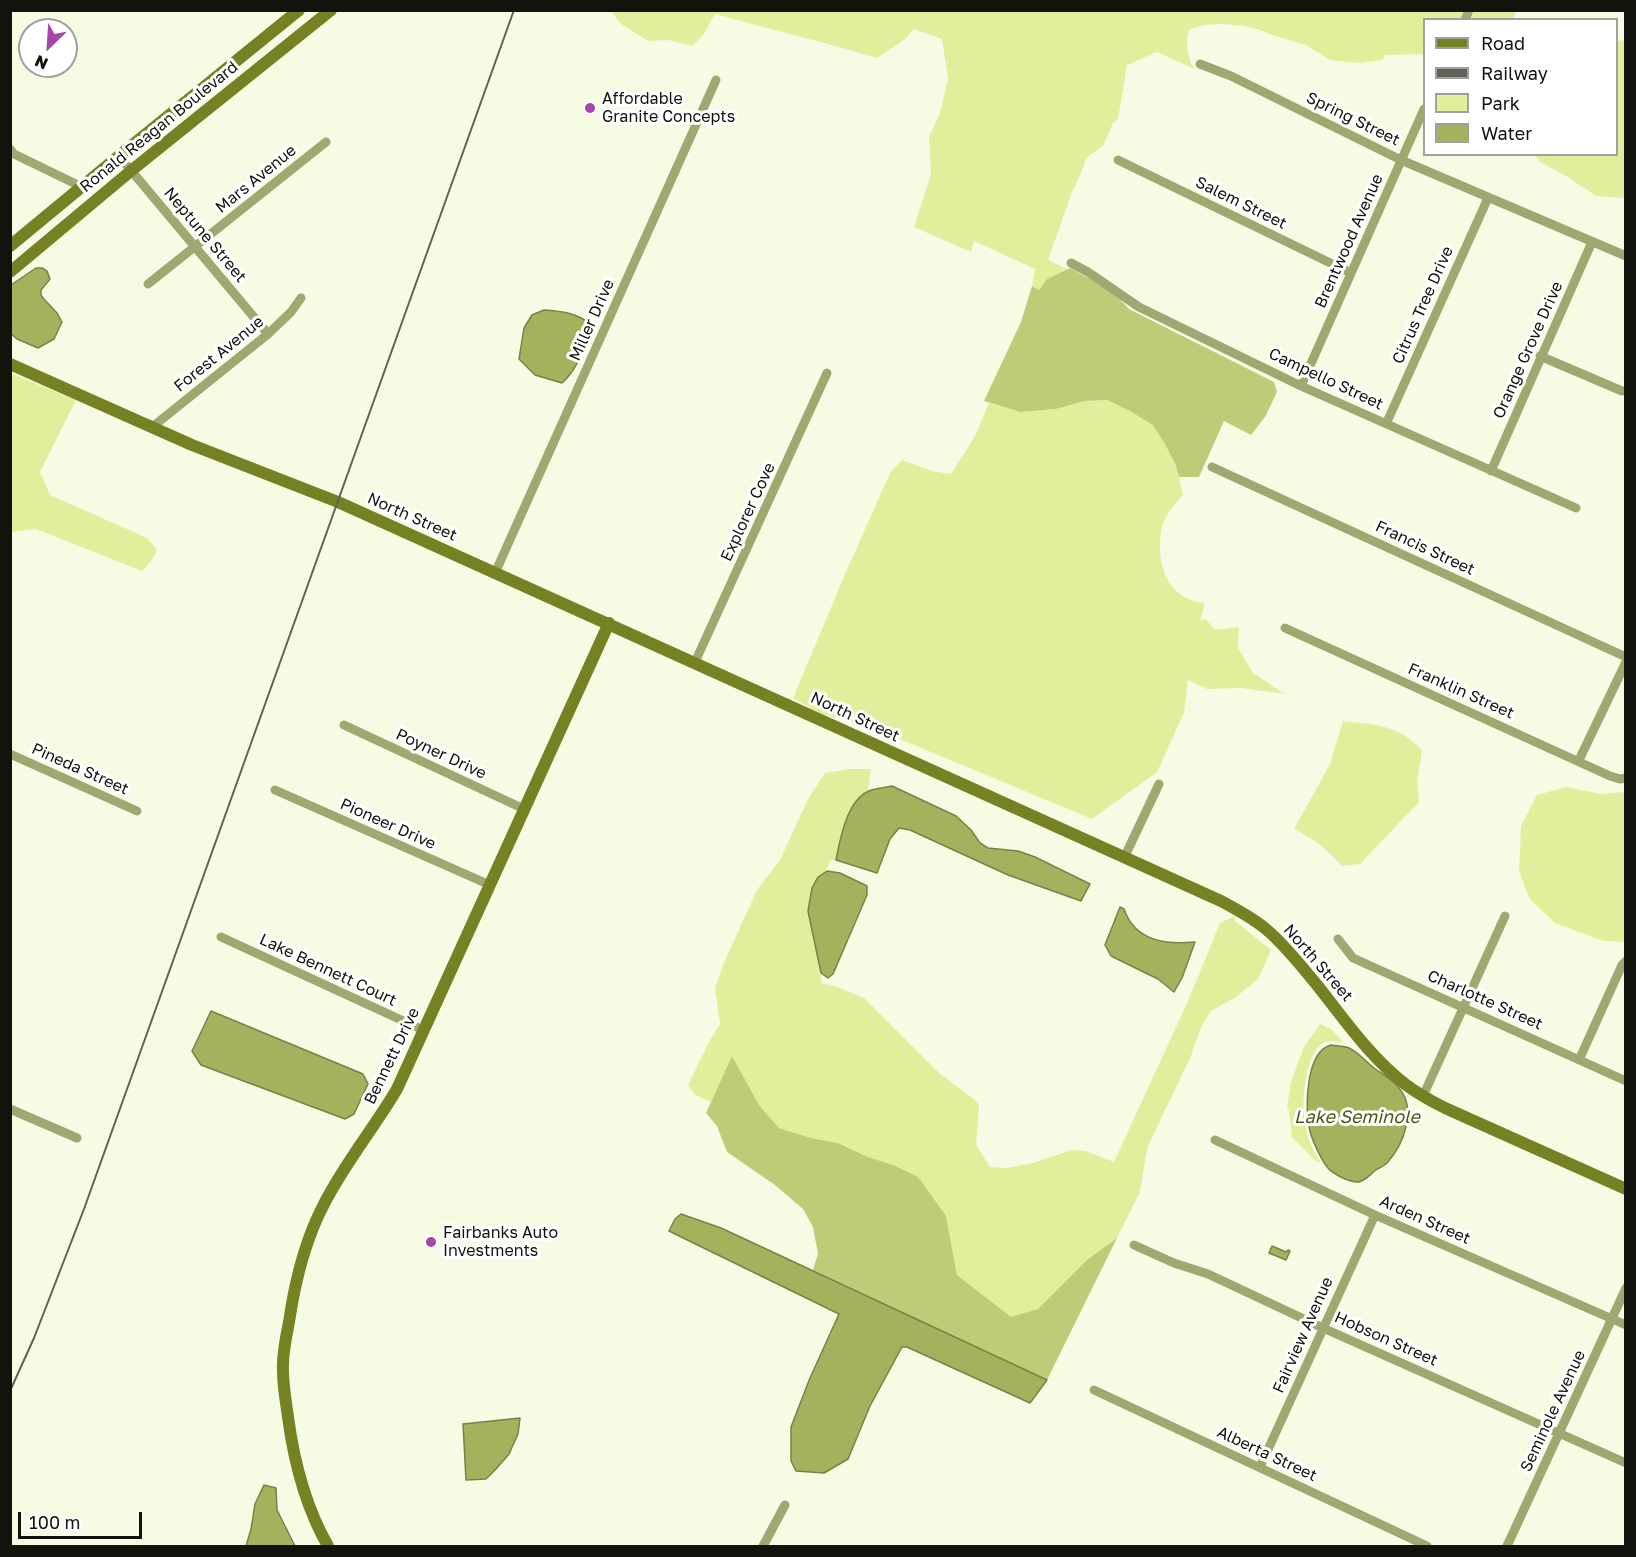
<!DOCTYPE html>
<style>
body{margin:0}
#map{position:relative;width:1636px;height:1557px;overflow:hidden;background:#f6fbe4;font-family:"Golos Text",sans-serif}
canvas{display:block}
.frame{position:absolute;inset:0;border:12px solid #12130c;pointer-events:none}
.legend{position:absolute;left:1423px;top:18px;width:195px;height:138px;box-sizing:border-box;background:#fff;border:2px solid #a0a19e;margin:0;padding:8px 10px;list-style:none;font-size:18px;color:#12130c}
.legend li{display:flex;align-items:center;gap:12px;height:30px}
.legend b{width:30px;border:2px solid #a0a19e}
.north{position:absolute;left:18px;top:18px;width:60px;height:60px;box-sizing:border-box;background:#fff;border:2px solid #a0a19e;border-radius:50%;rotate:205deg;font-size:16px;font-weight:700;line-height:24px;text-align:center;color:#12130c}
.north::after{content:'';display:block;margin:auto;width:21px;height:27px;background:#a845ab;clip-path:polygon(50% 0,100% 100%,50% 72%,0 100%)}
.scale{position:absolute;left:18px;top:1512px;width:124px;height:27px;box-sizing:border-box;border:3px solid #12130c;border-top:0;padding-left:8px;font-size:18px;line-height:21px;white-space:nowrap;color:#12130c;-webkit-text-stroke:4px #fff;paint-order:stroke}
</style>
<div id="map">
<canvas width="1636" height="1557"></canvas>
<div class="frame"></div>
<ul class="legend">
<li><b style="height:8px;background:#758123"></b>Road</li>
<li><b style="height:8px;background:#606256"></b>Railway</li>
<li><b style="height:16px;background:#e1ef9d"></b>Park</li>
<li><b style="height:16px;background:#a5b25d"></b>Water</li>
</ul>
<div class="north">N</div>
<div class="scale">100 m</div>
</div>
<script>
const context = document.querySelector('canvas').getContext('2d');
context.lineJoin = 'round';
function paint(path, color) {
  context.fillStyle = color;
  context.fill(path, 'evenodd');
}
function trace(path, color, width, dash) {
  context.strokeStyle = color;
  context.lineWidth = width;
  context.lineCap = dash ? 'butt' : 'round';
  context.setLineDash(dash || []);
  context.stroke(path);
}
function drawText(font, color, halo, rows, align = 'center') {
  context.font = font + ' "Golos Text",sans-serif';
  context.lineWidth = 6;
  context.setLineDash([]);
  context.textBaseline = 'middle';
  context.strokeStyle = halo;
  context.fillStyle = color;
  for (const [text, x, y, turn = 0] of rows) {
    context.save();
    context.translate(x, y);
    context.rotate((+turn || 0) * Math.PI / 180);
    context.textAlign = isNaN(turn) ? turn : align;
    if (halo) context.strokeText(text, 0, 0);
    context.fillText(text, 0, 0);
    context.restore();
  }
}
const green = new Path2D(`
 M 611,11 L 1464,11 L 1460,19 L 1424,20 L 1424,54 L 1385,55 L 1382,60 L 1360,63 L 1330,60 L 1306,45 L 1275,36 L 1257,29 L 1244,26 L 1222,24 L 1205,25 L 1189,29 C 1185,45 1187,55 1194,69 L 1157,52 L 1127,65 L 1118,119 L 1113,123 L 1103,146 L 1087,157 L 1080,175 L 1072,192 L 1048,260 L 1067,269 L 1047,279 L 1039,290 L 1032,286 L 1035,269 L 974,241 L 971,252 L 914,227 L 931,174 L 929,137 L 940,113 L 948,79 L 942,39 L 914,29 L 904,40 L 877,58 C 824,42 769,29 715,14 L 704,34 L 692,46 L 668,40 L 648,41 L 621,24 Z
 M 1474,11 L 1516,11 L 1513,19 L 1470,20 Z
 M 1625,40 L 1625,198 L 1596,196 L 1566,176 L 1540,162 L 1535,155 L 1616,154 L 1617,41 Z
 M 10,373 L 76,400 L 40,472 L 50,495 L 147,538 L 157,550 L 152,560 L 142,571 L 36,529 L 11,532 Z
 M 1107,400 C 1120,406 1143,415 1153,425 C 1167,440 1180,475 1183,495 C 1174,504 1166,514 1162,527 C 1160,531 1161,536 1160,541 C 1159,572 1171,600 1205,603 L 1200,620 L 1205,619 L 1216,630 L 1239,627 L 1238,648 L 1253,673 L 1285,694 L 1241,688 L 1207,689 L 1188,680 L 1184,713 L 1157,772 L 1092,819 L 878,730 L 819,713 L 793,698 L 846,572 L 890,473 L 902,460 L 932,471 L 951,474 L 975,436 L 989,403 L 1020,412 L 1056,409 L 1085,401 Z
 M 1343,721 C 1376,725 1397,724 1422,750 L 1417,782 L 1419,802 L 1360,864 L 1342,866 C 1326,848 1315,840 1294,829 L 1330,764 Z
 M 850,769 L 871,769 L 868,791 C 846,805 840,836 836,860 L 831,860 L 824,873 L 818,877 L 812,888 L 808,911 L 822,983 L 837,987 L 864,998 L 939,1073 L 975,1100 L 979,1106 L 976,1145 L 990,1167 L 1007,1168 L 1033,1163 L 1072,1150 L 1086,1151 L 1114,1162 L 1188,1001 L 1220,923 L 1237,915 L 1234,920 L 1271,950 L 1258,979 L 1236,997 L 1211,1011 L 1201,1027 L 1191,1056 L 1147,1148 L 1140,1192 L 1117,1238 L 1088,1259 L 1038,1309 L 1011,1318 L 957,1275 L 946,1216 L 893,1165 L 868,1157 L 838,1143 L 811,1138 L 779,1128 L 759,1105 L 732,1057 L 711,1102 L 695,1095 L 688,1085 L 709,1042 L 720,1024 L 715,988 L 723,965 L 757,890 L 780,860 L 808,799 L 825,773 Z
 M 1566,787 L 1601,794 L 1625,792 L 1625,942 L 1603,941 L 1555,923 L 1530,899 L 1519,872 L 1521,826 L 1537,795 Z
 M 1320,1024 L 1331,1029 L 1344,1043 C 1338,1042 1331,1040 1325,1042 C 1303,1052 1301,1109 1306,1129 C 1308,1141 1315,1153 1321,1163 L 1316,1161 L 1292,1137 L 1289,1109 L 1287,1108 L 1291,1082 L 1304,1047 Z`);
const forest = new Path2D(`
 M 1070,268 C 1090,279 1115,291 1129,309 L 1274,382 L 1277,392 L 1265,417 L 1251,435 L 1224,421 L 1199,477 L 1179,477 L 1175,464 L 1165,444 L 1153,425 L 1130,411 L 1107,400 L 1085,401 L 1056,409 L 1020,412 L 984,401 L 1021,322 L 1032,286 L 1039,290 L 1047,279 Z
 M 732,1056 L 759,1105 L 779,1128 L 811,1138 L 838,1143 L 868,1157 L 893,1165 L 918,1177 L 946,1216 L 957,1275 L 1011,1317 L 1038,1309 L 1088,1259 L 1117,1238 L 1047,1380 L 813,1270 L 818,1254 L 813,1227 L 803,1209 L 775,1185 L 727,1152 L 717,1126 L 706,1113 Z`);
const water = new Path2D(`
 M 36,268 L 42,268 L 47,271 L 50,279 L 41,290 L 41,295 L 43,298 L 57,313 L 62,322 L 54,339 L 38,348 L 17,339 L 10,333 L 11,285 Z
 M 544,310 C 560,311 580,313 592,326 C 584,346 579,368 562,383 L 535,375 L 519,359 L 524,328 L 532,315 Z
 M 892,786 L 956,816 L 971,830 L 980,843 L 988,848 L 1018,851 L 1035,857 L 1090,884 L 1081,901 L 1008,875 L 910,830 L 899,828 L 890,839 L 877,873 L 836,860 C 840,839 847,800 869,791 C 876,788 885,788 892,786 Z
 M 827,871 L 840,873 L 867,886 L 867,895 L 833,974 L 828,978 L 821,973 L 808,911 L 812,888 L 818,877 Z
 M 1120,907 L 1124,909 C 1135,941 1165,945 1195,942 L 1182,978 L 1174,992 L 1158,979 L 1111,956 L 1105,945 Z
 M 211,1011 L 363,1074 L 368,1084 L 354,1114 L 345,1119 L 201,1065 L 192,1051 Z
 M 1331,1045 C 1336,1046 1344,1046 1349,1048 C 1358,1052 1366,1062 1374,1068 C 1382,1074 1393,1080 1399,1088 C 1417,1109 1404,1144 1387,1163 C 1384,1166 1379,1168 1376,1170 C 1370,1174 1365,1182 1357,1182 C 1349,1182 1333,1174 1328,1168 C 1321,1160 1311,1138 1309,1127 C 1305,1106 1306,1051 1331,1045 Z
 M 681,1214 L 721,1228 L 1047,1380 L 1030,1403 L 907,1347 L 902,1347 L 870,1406 L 848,1459 L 824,1473 L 796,1471 L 791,1461 L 791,1427 L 810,1378 L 839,1314 L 673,1233 L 669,1231 L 675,1219 Z
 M 1272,1246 L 1286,1252 L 1288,1250 L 1290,1251 L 1286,1260 L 1269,1253 Z
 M 520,1418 L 518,1434 L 509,1454 L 496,1469 L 486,1479 L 466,1480 L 463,1424 Z
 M 264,1485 L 276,1488 L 277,1510 L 295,1546 L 246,1546 L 251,1529 L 255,1504 Z`);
const street = new Path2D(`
 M 1465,20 L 1469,10
 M 1200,64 L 1231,76 L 1401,160 L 1626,256
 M 10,149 L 14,154 L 82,187
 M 119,156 L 268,334
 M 1118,160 L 1351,273
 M 1071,263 L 1088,272 L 1139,307 L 1301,386 L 1576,508
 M 148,284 L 326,142
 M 1540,356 L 1622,391
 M 1301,386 L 1424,109
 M 1386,424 L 1488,198
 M 151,428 L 268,334 L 291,312 L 301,298
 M 1212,467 L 1626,657
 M 1491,471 L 1592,242
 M 495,573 L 716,80
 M 1285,628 L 1610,776 L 1620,779 L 1626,778
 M 695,662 L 827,373
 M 344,725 L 524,809
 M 10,754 L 137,811
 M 1579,760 L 1626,662
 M 275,790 L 490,885
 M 1124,858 L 1159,784
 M 221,937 L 423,1030
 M 1338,939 L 1353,958 L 1626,1081
 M 1579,1060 L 1622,965 L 1626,961
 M 1423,1096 L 1505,916
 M 10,1109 L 77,1138
 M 1215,1140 L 1375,1215 L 1626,1325
 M 1134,1245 L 1174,1263 L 1208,1274 L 1323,1328 L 1626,1463
 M 1094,1390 L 1427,1546
 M 1260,1467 L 1375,1215
 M 763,1546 L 785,1505
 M 1507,1546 L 1626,1288`);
const secondary = new Path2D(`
 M 10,246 L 119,156 L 299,10
 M 10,272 L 132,170 L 331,10
 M 10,364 L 192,445 L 338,502 L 1221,901 C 1237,910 1253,918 1267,930 C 1286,946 1301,966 1317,985 C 1344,1019 1370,1057 1405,1084 C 1418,1094 1431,1101 1445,1108 L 1626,1189
 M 328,1546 C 305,1506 294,1462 288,1417 C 286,1402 283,1387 283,1371 C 282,1355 286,1338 289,1322 C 295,1281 305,1240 324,1204 C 345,1163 374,1128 397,1089 L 609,623`);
const rail = new Path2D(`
 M 10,1391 L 34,1338 L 84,1209 L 514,10`);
const markers = [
 [590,108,6,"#a845ab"],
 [431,1242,6,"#a845ab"]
];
const poiNames = [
 ["Affordable",602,99],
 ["Granite Concepts",602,117],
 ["Fairbanks Auto",443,1233],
 ["Investments",443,1251]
];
const streetNames = [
 ["Spring Street",1353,119,26],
 ["Ronald Reagan Boulevard",159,127,-39],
 ["Mars Avenue",256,179,-39],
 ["Salem Street",1241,203,26],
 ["Neptune Street",205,235,50],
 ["Brentwood Avenue",1349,241,-66],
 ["Citrus Tree Drive",1423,305,-66],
 ["Miller Drive",592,320,-66],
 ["Orange Grove Drive",1528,350,-66],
 ["Forest Avenue",219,354,-39],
 ["Campello Street",1326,379,25],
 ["Explorer Cove",748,512,-65],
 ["North Street",412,517,24],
 ["Francis Street",1425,548,25],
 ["Franklin Street",1461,691,24],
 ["North Street",855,717,25],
 ["Poyner Drive",441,754,25],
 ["Pineda Street",80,769,24],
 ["Pioneer Drive",388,824,24],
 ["North Street",1318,963,49],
 ["Lake Bennett Court",328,970,25],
 ["Charlotte Street",1485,1000,24],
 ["Bennett Drive",392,1056,-64],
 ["Arden Street",1425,1220,24],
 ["Fairview Avenue",1303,1335,-66],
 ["Hobson Street",1386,1339,24],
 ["Seminole Avenue",1553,1411,-65],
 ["Alberta Street",1267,1454,25]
];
const waterNames = [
 ["Lake Seminole",1357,1117]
];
paint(green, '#e1ef9d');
paint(forest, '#bfcc77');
paint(water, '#a5b25d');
trace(water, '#798245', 1.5);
trace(street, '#9fa871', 9);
trace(secondary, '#758123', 12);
trace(rail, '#606256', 2);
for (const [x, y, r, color] of markers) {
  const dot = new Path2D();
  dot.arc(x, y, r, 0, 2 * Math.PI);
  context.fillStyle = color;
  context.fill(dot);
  trace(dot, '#fff', 2);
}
drawText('16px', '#12130c', '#fff', poiNames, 'left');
drawText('16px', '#12130c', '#fff', streetNames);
drawText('italic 18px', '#4f5719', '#fff', waterNames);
</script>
